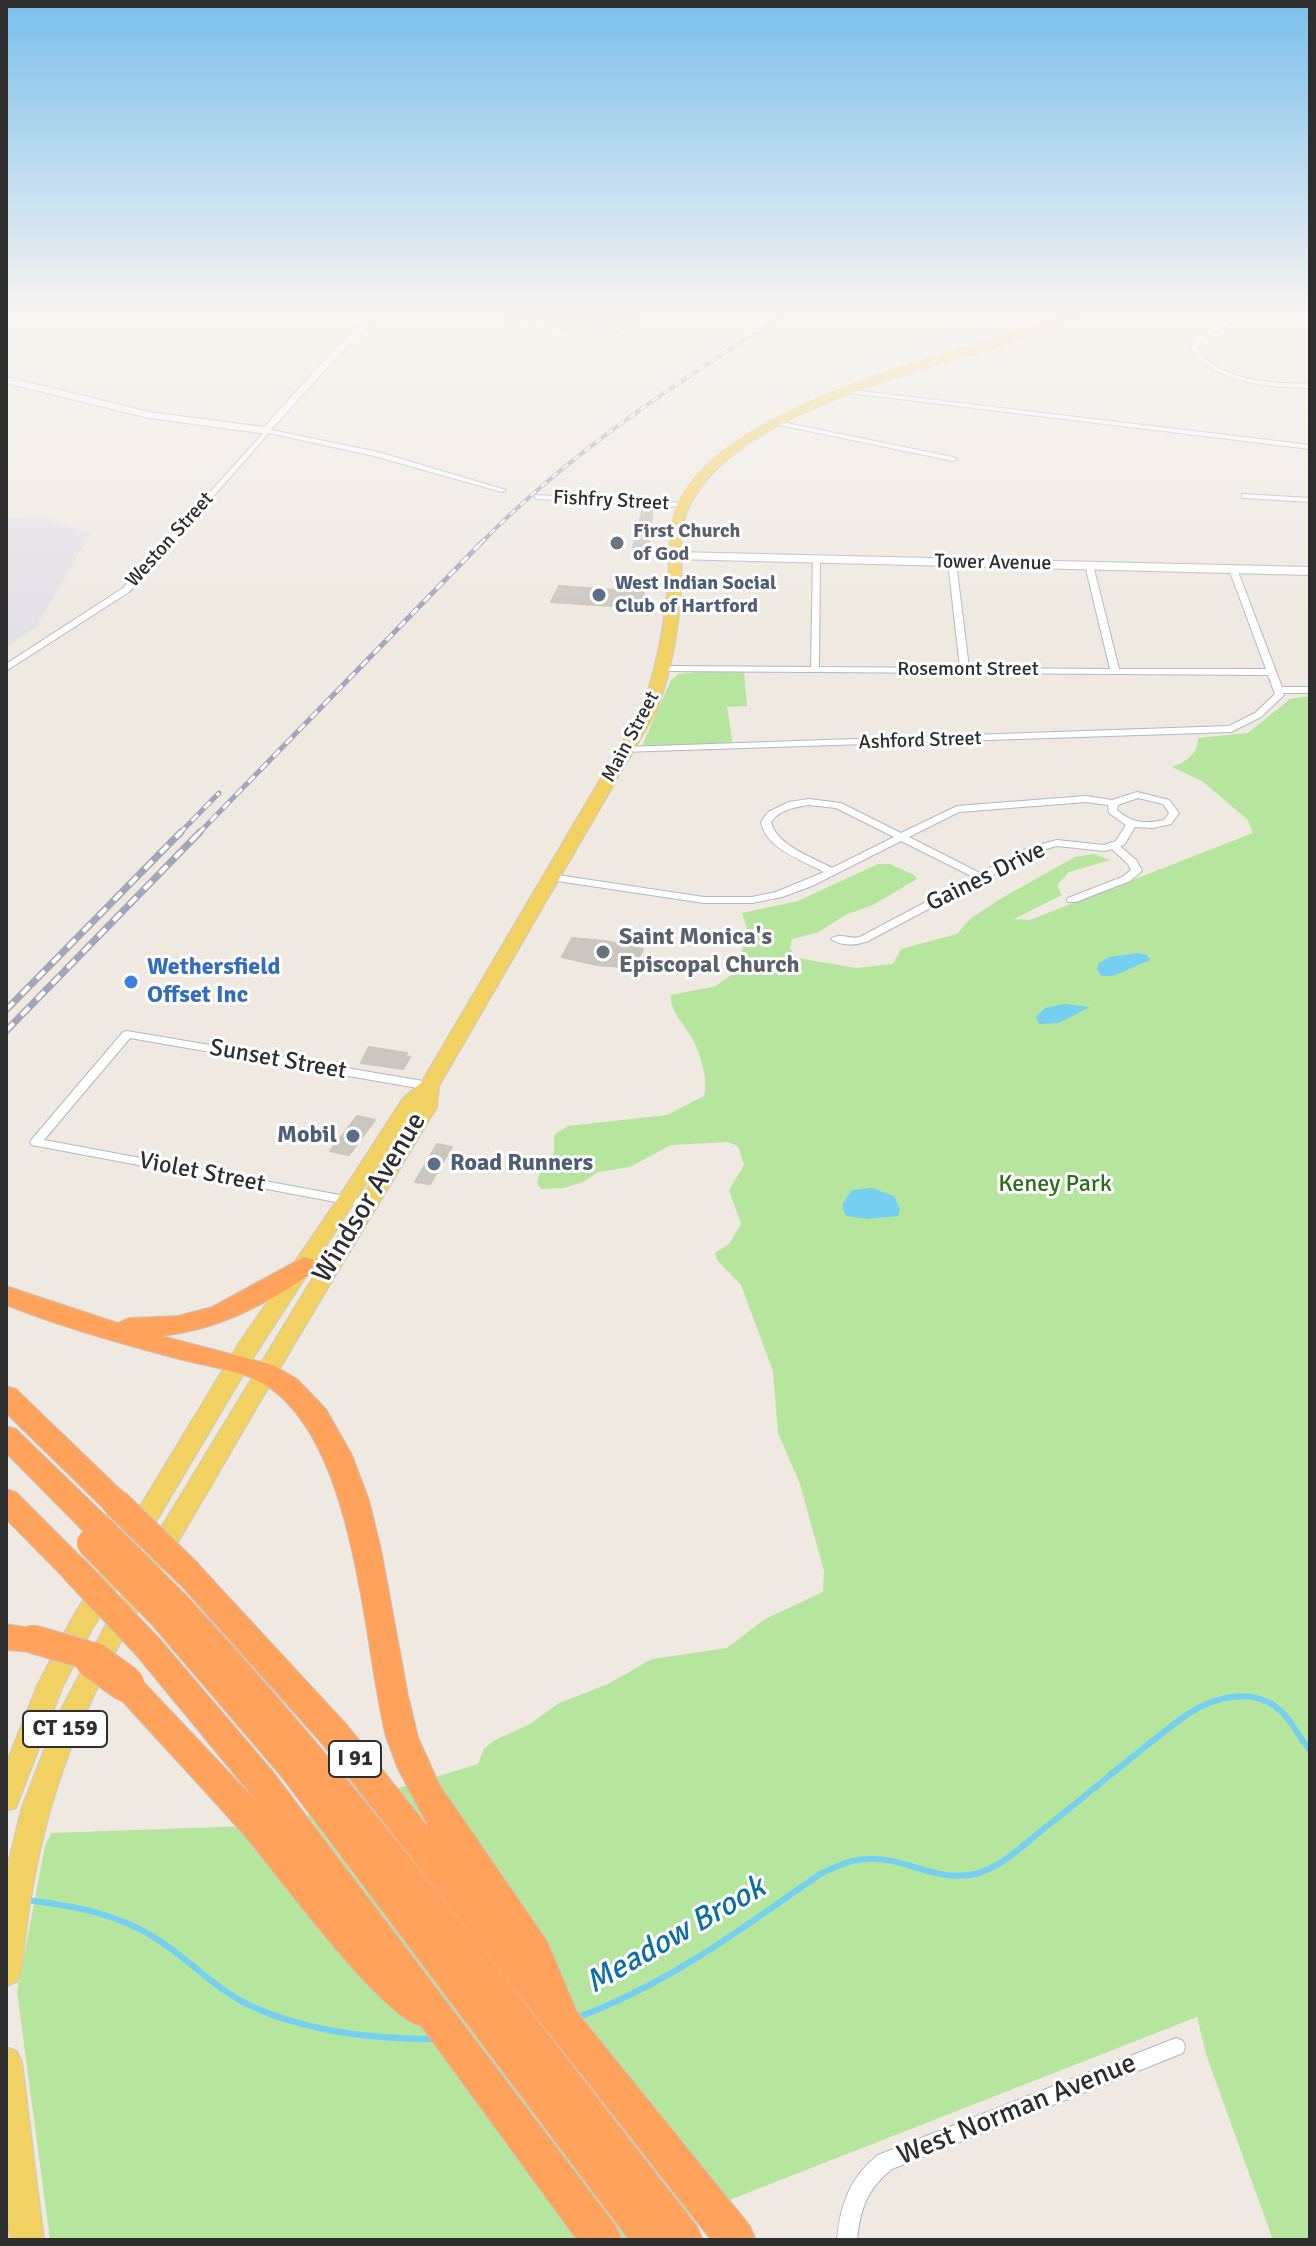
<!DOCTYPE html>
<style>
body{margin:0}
#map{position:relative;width:1316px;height:2246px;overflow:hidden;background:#efe9e1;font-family:Signika,sans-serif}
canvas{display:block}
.frame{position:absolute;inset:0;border:8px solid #2e2e2e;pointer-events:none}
</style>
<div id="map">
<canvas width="1316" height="2246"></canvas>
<div class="frame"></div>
</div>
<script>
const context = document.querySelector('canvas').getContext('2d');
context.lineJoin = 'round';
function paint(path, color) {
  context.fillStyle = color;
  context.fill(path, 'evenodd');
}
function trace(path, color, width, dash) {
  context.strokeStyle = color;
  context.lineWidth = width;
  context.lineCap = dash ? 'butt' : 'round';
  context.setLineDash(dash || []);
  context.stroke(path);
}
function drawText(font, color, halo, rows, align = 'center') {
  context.font = font + ' Signika,sans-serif';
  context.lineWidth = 6;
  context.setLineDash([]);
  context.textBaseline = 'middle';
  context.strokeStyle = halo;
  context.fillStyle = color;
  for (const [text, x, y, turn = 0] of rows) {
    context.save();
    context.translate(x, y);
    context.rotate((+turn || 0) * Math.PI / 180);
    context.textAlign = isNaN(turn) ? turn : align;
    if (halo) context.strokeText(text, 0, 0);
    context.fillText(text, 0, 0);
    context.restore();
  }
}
const industrial = new Path2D(`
 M 6,518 L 48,519 L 91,533 L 37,626 L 6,647 Z`);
const green = new Path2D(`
 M 698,672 L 744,672 L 747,706 L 727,707 L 733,745 L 642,746 L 671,680 L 679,674 Z
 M 1310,696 L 1310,2240 L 1273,2240 L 1207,2057 L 1197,2017 L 627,2240 L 50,2240 L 17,1992 L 45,1846 L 51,1833 L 277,1825 L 478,1764 L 484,1749 L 493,1741 L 530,1724 L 559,1703 L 608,1684 L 652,1659 L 727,1648 L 765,1619 L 823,1592 L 824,1571 L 800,1484 L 778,1433 L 773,1371 L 741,1285 L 717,1260 L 715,1253 L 729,1244 L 741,1224 L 729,1190 L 744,1165 L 738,1146 L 727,1142 L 671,1145 L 630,1167 L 598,1172 L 583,1182 L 563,1188 L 541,1189 L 537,1183 L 540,1170 L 554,1153 L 554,1135 L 568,1126 L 667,1115 L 704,1096 C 709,1082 700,1053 693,1040 C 686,1026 669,1011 671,995 L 716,986 L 738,970 L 747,928 L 742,913 L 798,901 L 878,864 L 890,864 L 914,875 L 917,879 L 873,905 L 845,915 L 819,932 L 792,939 L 790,948 L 797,958 L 856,968 L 893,964 L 901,949 L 957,934 L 970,919 L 1000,899 L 1075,857 L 1094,854 L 1110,860 L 1069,872 L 1057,885 L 1062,895 L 1014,919 L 1030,920 L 1253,833 L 1248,820 L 1202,781 L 1172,767 C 1186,762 1199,753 1198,738 L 1248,733 L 1290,699 Z`);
const water = new Path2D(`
 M 1138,953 L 1147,955 L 1150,960 L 1113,976 L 1101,976 L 1097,969 L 1098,964 L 1109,957 Z
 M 1065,1004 L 1090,1007 L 1059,1023 L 1039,1024 L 1036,1017 L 1045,1008 Z
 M 872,1188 L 894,1196 L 900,1209 L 898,1216 L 867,1219 L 846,1216 L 842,1205 L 852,1190 Z`);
const stream = new Path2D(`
 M 27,1900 C 74,1906 120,1914 160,1941 C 189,1960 213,1986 243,2002 C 300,2031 371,2039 434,2039
 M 576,2018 C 666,1985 742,1929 820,1874 C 835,1867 850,1860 866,1859 C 904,1856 936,1883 975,1874 C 1003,1867 1024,1844 1046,1827 C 1093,1790 1138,1751 1186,1715 C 1215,1696 1256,1685 1284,1714 C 1294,1725 1300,1739 1310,1750`);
const building = new Path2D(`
 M 504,314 L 648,314 L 612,336 L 504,320 Z
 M 643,508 L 653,508 L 648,547 L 633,547 Z
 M 559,586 L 644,592 L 642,608 L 551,602 Z
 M 572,938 L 605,941 L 643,949 L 634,968 L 597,965 L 562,957 Z
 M 369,1047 L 407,1053 L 405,1056 L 410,1057 L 403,1069 L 361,1063 Z
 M 357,1116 L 375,1120 L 349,1155 L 330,1151 Z
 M 437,1144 L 452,1147 L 430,1184 L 415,1182 Z`);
const street = new Path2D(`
 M 1235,314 L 1242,314 C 1229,330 1204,330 1197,350 C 1225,382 1270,383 1310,384 L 1310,388 C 1268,387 1219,385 1191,350 C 1197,329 1221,328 1235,314 Z
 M 852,390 L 1310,445 L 1310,449 L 850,393 L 850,391 Z
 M 772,420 L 953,457 L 957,459 L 953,461 L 770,423 L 770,421 Z
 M 267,429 L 378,452 L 506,490 L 502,492 L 374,456 L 269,433 L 129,592 L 6,671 L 6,664 L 123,588 Z
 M 1242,494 L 1310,498 L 1310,502 L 1245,498 L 1242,498 Z
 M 535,495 L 684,503 L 688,505 L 684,507 L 538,499 L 535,499 Z
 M 813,557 L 820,559 L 819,667 L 960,668 L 948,562 L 952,560 L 956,562 L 969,668 L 1110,669 L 1085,565 L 1089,563 L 1093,565 L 1119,669 L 1266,669 L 1229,569 L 1233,567 L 1237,569 L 1282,687 L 1310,687 L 1310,693 L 1284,693 L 1283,696 L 1261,717 L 1231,732 L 622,752 L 620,750 L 625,747 L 1229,726 L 1255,713 L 1275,694 L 1268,675 L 662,671 L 661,669 L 665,666 L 811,667 Z
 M 1137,792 L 1169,800 L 1179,813 L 1171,824 L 1153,828 L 1135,827 L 1124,845 L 1120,846 L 1136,860 L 1142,871 L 1130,881 L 1076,902 L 1068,902 L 1067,900 L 1068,898 L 1122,877 L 1131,870 L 1128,864 L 1112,849 L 1105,851 L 1057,846 L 1038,851 L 868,941 C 856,946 841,946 831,939 C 839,932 850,940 860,937 L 973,877 L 901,841 L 812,886 L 782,897 L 752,903 L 704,903 L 551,880 L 546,877 L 551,874 L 704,897 L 752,897 L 776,892 L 824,872 C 802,860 766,849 761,822 L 768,812 L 789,802 L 809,799 L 841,803 L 901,833 L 957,806 L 1086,796 L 1112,800 ZM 1138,798 L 1163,804 L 1169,813 L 1164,820 C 1146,824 1131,823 1117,810 L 1118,805 ZM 1086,802 L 1108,805 L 1109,813 L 1126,825 L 1116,841 L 1104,845 L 1057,840 L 1030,847 L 980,873 L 909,837 L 959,812 ZM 809,805 L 836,808 L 894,837 L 832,868 C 812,857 776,845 771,822 C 779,810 795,807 809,805 Z
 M 127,1031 L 429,1082 L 435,1086 L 429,1090 L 130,1038 L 44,1140 L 372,1201 L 374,1204 L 368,1208 L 32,1145 L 30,1142 L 32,1139 L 123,1032 Z
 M 1176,2038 L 1183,2041 L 1185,2047 L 1183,2053 L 892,2169 C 867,2189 860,2209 857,2240 L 837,2240 C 840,2205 850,2177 878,2155 Z`);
const secondary = new Path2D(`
 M 371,314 L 381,314 L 334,360 L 267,434 L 149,418 L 6,383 L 6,377 L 149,412 L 264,427 L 328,356 Z
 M 677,552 L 1310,567 L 1310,575 L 673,559 L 671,556 Z`);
const primary = new Path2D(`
 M 1068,314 L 1084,314 C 1060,330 1026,337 999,346 C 908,375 733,415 689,507 C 677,532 683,565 681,592 C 678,633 671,672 657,710 L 439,1086 L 437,1107 C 362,1232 286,1355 214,1481 C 157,1579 94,1675 59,1782 C 38,1844 28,1908 21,1972 L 17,1982 L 6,1986 L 6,1872 L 22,1807 L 56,1719 L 131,1577 L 417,1106 L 255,1355 L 90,1633 L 63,1686 L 16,1808 L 6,1811 L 6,1764 L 37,1686 L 71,1620 L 239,1343 L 335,1203 L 403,1098 L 421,1083 L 641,710 C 657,669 664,628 668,585 C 670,561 667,536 675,512 C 711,403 969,352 1068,314 Z
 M 6,2047 L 17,2051 L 22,2062 L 44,2240 L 10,2240 L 6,2201 Z`);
const highway = new Path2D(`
 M 304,1257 L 313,1260 L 317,1266 L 313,1272 C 267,1304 219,1330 162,1336 L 273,1365 L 297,1379 L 326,1409 L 352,1455 L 369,1500 L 381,1549 L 408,1695 L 418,1737 L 439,1784 L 547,1941 L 577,2012 L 750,2226 L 756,2240 L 711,2240 L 323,1745 L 178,1582 L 174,1574 L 178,1566 L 189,1562 L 200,1566 L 347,1725 L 429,1828 L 397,1767 L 386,1737 C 362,1639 356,1423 252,1378 C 227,1368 200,1365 175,1358 C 118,1343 61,1327 6,1305 L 6,1286 L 118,1323 L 129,1318 L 177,1316 L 212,1307 Z
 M 6,1386 L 16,1389 L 126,1495 L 131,1503 L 126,1511 L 116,1514 L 106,1511 L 6,1413 Z
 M 6,1426 L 16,1429 L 111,1521 L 115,1529 L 111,1537 L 100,1540 L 89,1537 L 6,1453 Z
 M 6,1489 L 16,1492 L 86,1562 L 90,1570 L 86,1578 L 75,1582 L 64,1578 L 6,1519 Z
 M 173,1590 L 184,1593 C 369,1791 530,2013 697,2226 L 703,2240 L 629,2240 L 281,1776 L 153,1626 L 148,1617 L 153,1608 L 160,1606 L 158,1602 L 162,1593 Z
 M 6,1624 L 43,1630 L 48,1639 L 43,1648 L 32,1652 L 6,1650 Z
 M 148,1634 L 159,1638 L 274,1773 L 616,2226 L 622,2240 L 577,2240 L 421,2026 C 381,2018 275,1871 243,1834 C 201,1786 157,1740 115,1693 L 110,1684 L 115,1675 L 126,1671 L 137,1675 L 258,1803 L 137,1656 L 132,1647 L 137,1638 Z`);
const railFar2 = new Path2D(`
 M 480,544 C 570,452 676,383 785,314`);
const railFar1 = new Path2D(`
 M 179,834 L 219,793
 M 198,834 L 482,542`);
const rail = new Path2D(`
 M 6,1010 L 181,832
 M 6,1031 L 200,832`);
const highwayBridgeFar1 = new Path2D(`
 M 116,1503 L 189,1574
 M 100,1529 L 173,1602
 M 91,1543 L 164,1617
 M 75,1570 L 148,1647
 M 32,1639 L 84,1654 L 96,1662`);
const highwayBridge = new Path2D(`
 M 93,1660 L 126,1684`);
const markers = [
 [617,543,8,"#6b7280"],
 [599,595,8,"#5c6f8a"],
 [603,952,8,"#6b7280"],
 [131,982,8,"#3f7fe0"],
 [353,1136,8,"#5c6f8a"],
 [434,1164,8,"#5c6f8a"]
];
const farStreetnames = [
 ["Fishfry Street",611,501,3],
 ["Weston Street",170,540,-48],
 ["Tower Avenue",993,563,1],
 ["Rosemont Street",968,670],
 ["Main Street",631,737,-62],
 ["Ashford Street",920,741,-2]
];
const farWorshipnames = [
 ["First Church",633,532],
 ["of God",633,555]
];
const farServicenames = [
 ["West Indian Social",615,584],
 ["Club of Hartford",615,607]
];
const shields = [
 [65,1729,84],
 [355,1759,52]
];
const shieldNames = [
 ["CT 159",65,1729],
 ["I 91",355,1759]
];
const streetNames = [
 ["Gaines Drive",986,877,-26],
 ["Sunset Street",278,1060,10],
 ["Violet Street",202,1173,11]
];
const worshipNames = [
 ["Saint Monica's",619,938],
 ["Episcopal Church",619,966]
];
const shopNames = [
 ["Wethersfield",147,968],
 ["Offset Inc",147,996]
];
const serviceNames = [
 ["Mobil",337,1136],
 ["Road Runners",450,1164,"left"]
];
const parkNames = [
 ["Keney Park",1055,1185]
];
const nearStreetnames = [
 ["Windsor Avenue",370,1198,-59],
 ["West Norman Avenue",1017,2110,-22]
];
const nearWaternames = [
 ["Meadow Brook",676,1936,-30]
];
paint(industrial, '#e3e1e8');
paint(green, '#b6e59e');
paint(water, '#75cff0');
trace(stream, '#75cff0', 6);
paint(building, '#cbc7bf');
trace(building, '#cbc5ba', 2);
trace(street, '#b4b7c1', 2);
trace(secondary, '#b4b7c1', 2);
trace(primary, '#c9c9c9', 2);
trace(highway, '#c9c9c9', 2);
paint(street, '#fff');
paint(secondary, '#fff');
paint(primary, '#f2d163');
paint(highway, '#ffa35c');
trace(railFar2, '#a3a6b8', 4);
trace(railFar1, '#a3a6b8', 5);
trace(rail, '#a3a6b8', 7);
trace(railFar2, '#fff', 2, [7]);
trace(railFar1, '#fff', 3, [9]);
trace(rail, '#fff', 4, [11]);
trace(highwayBridgeFar1, '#c9c9c9', 30, []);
trace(highwayBridge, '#c9c9c9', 38, []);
trace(highwayBridgeFar1, '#ffa35c', 28);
trace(highwayBridge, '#ffa35c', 36);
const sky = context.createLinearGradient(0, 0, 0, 629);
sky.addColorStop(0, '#7abfeb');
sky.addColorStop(0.5, '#f8f5f2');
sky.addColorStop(1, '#f8f5f200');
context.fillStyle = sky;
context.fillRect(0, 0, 1316, 629);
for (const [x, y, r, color] of markers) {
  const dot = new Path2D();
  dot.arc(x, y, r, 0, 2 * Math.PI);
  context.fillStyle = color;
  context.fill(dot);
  trace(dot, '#fff', 3);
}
drawText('20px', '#2e2e2e', '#fff', farStreetnames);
drawText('bold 20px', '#5b616d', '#fff', farWorshipnames, 'left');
drawText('bold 20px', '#4e5e75', '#fff', farServicenames, 'left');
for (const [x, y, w] of shields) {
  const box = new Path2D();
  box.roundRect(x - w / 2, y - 18, w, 36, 6);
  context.fillStyle = '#fff';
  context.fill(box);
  trace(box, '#2e2e2e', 2);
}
drawText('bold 22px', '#2e2e2e', null, shieldNames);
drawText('24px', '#2e2e2e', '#fff', streetNames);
drawText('bold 24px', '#5b616d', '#fff', worshipNames, 'left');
drawText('bold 24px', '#366cbe', '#fff', shopNames, 'left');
drawText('bold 24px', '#4e5e75', '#fff', serviceNames, 'right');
drawText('24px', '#2c6e1b', '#fff', parkNames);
drawText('28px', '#2e2e2e', '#fff', nearStreetnames);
drawText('italic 32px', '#0d6fa3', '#fff', nearWaternames);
</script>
